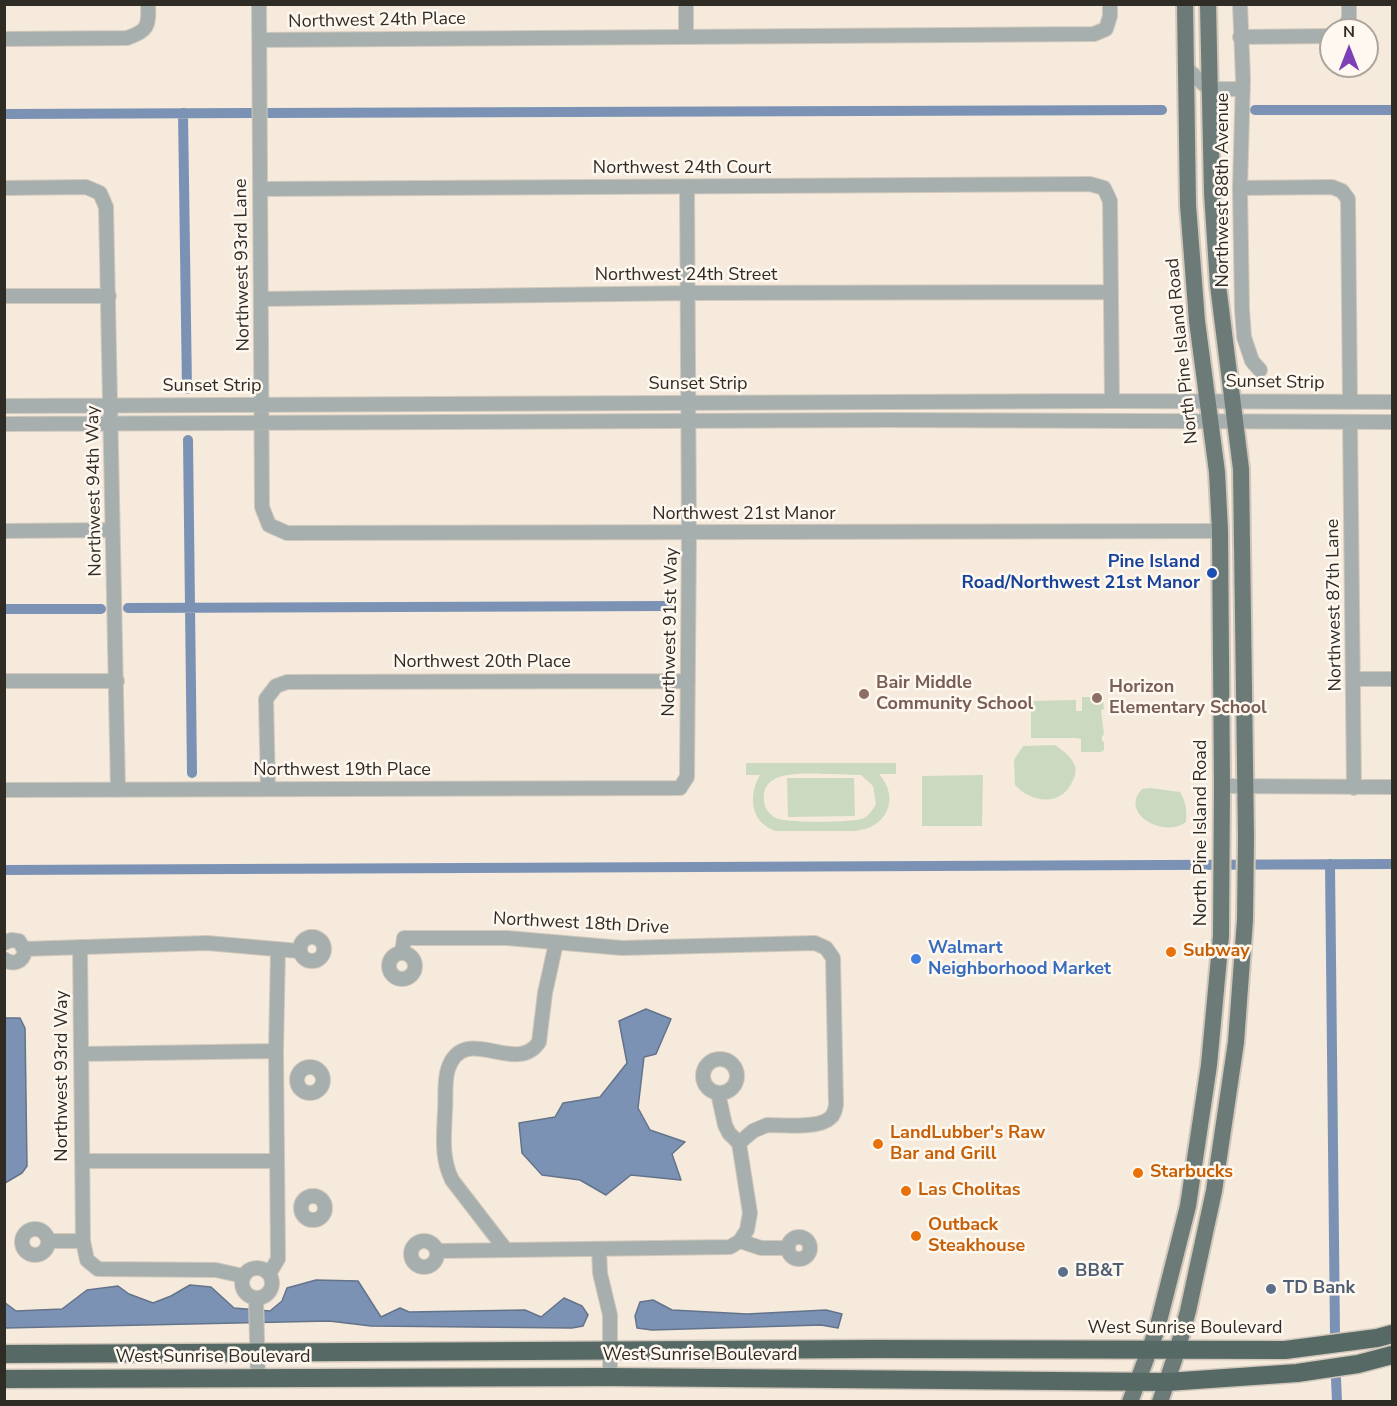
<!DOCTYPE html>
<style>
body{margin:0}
#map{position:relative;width:1397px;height:1406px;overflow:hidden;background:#f5eadc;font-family:"Nunito Sans",sans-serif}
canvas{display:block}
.frame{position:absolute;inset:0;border:6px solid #2f2b25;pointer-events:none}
.north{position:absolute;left:1319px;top:18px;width:60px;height:60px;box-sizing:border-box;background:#fff8f0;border:2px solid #aca69f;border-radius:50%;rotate:0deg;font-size:16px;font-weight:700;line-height:24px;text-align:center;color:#2f2b25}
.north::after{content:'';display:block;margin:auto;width:21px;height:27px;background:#7d40b6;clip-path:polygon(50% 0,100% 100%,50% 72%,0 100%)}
</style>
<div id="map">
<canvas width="1397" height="1406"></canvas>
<div class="frame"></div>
<div class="north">N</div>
</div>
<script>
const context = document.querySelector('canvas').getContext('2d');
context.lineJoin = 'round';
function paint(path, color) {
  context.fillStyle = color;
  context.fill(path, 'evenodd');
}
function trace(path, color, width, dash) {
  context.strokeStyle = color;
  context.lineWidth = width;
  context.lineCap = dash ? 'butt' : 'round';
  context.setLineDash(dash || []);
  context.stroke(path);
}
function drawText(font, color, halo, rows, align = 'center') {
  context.font = font + ' "Nunito Sans",sans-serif';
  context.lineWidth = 5;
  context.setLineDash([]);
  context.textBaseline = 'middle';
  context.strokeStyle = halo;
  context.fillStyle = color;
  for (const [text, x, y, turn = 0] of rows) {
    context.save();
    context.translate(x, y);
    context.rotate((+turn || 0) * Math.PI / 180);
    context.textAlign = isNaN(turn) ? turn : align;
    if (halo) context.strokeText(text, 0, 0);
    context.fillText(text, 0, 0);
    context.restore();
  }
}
const green = new Path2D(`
 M 1082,697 L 1099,697 L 1103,701 L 1104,709 L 1101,710 L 1104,735 L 1102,736 L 1102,741 L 1104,742 L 1104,750 L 1101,752 L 1081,752 L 1081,739 L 1076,738 L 1031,738 L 1031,701 L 1076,700 L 1076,711 L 1082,711 Z
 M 1055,745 C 1062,750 1072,757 1075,766 C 1077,772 1074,779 1071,784 C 1059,807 1030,802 1015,785 L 1014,760 L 1023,746 Z
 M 746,763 L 896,763 L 896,774 L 879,774 C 901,799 886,829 854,831 L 776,831 C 750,823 748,795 760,775 L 746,775 ZM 832,774 L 861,775 L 873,786 L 876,804 C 873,810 869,815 864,818 C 854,823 786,823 776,818 C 769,814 764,808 764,800 C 760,767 812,774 832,774 Z
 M 983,775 L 982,826 L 922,826 L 922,776 Z
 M 787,778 L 854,778 L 855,816 L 788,817 Z
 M 1150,788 L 1180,792 C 1186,802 1187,811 1186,822 C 1163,839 1119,813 1142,789 Z`);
const water = new Path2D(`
 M 646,1009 L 671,1019 L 656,1054 L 644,1057 L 638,1108 L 650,1130 L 685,1142 L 672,1154 L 681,1180 L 631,1175 L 606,1195 L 580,1180 L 542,1175 L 522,1153 L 519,1123 L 555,1117 L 563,1103 L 600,1097 L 627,1063 L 619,1021 Z
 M 5,1018 L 20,1018 L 25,1028 L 27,1166 L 22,1173 L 5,1183 Z
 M 316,1280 L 358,1281 L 381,1317 L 400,1308 L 409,1312 L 525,1310 L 541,1317 L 564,1298 L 582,1306 L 588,1315 L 583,1326 L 572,1328 L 371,1326 L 329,1321 L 5,1328 L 4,1302 L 16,1311 L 62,1309 L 87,1290 L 118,1286 L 129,1294 L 153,1303 L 171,1296 L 190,1285 L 211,1287 L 234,1308 L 270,1311 L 282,1301 L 287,1288 Z
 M 653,1300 L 672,1310 L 747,1314 L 826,1310 L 842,1314 L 838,1328 L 821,1325 L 652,1330 L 637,1328 L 635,1316 L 640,1302 Z`);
const canal = new Path2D(`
 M 1255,110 L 1392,110
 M 183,113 L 187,389
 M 268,113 L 1162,110
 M 4,114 L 252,113
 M 188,440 L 192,773
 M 128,608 L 671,606
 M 4,609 L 101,609
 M 1330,864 L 1335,1335
 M 4,870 L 1392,864
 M 1336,1379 L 1337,1402`);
const minor = new Path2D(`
 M 259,4 L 262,507 L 269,525 L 287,533 L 1220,531
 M 686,4 L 686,36
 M 1240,4 L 1243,79 L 1240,188 L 1242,309 L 1244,337 L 1252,361 L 1260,370
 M 1342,30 L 1349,19 L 1349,4
 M 1240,37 L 1331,36
 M 4,39 L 127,38 C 148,31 149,26 148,4
 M 260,40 L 1094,34 L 1106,29 L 1110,16 L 1110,4
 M 1185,67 L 1209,89 L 1243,89
 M 4,188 L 86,187 L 100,193 L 106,207 L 118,790
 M 1240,188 L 1332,187 L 1342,191 L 1348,199 L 1350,402
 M 260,189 L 1090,184 L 1104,188 L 1110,201 L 1112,401
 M 4,296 L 109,296
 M 261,299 L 688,293 L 1111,292
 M 4,406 L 1112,401 L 1392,402
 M 1350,422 L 1354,788
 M 4,424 L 888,420 L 1392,422
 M 4,531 L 112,530
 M 1354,679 L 1392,679
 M 4,681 L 117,681
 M 1222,786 L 1392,787
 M 268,789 L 266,699 L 276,686 L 287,682 L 688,681
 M 4,790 L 680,788 L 687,777 L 689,533 L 687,187
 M300 949a12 12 0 1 1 24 0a12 12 0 1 1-24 0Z
 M 4,943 L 11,940 L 19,941 L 25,951 C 23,962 13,966 4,959
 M 80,947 L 83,1241 L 87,1260 L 98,1269 L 216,1270 L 243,1276
 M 24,949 L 207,943 L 299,951
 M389 966a13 13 0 1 1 26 0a13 13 0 1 1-26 0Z
 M 402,953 L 404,938 L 507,938 L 622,948 L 815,943 L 826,948 L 833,958 L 836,1105 C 835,1110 834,1115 830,1118 C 819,1129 782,1125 767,1125 L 753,1131 L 739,1143
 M 81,1054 L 276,1051
 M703 1076a17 17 0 1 1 34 0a17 17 0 1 1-34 0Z
 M297 1080a13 13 0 1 1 26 0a13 13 0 1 1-26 0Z
 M 718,1093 L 725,1125 L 729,1133 L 739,1143 L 750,1213 L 747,1230 L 740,1241
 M 82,1161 L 276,1161
 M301 1208a12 12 0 1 1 24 0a12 12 0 1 1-24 0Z
 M22 1242a13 13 0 1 1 26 0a13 13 0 1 1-26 0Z
 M788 1248a11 11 0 1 1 22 0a11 11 0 1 1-22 0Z
 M 48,1241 L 83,1241
 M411 1254a13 13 0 1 1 26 0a13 13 0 1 1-26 0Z
 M 599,1249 L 600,1273 L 610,1315 L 610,1377
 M 506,1250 L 452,1180 C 441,1158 444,1135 445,1111 C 446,1098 444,1081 448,1069 C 464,1021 516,1077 539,1042 L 545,993 L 556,943
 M 437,1251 L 730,1247 L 740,1241 L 761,1248 L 787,1248
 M242 1283a15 15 0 1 1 30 0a15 15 0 1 1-30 0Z
 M 269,1274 L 278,1259 L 276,1051 L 278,949
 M 256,1299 L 258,1379`);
const major = new Path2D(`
 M 1130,1402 L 1157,1329 L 1188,1206 L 1209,1065 L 1221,936 L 1222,786 L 1220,531 L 1217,472 L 1197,321 L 1188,205 L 1185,4
 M 1160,1402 L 1177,1351 L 1188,1311 L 1214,1191 L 1236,1042 L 1245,920 L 1246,838 L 1241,469 L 1218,285 L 1212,193 L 1208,4`);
const highway = new Path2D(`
 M 4,1354 L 874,1349 L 1285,1350 L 1377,1338 L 1392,1334
 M 4,1379 L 610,1377 L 1167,1382 L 1297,1373 L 1358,1364 L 1392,1355`);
const markers = [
 [1212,573,6,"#1a4fb4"],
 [864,694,6,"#8d6e63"],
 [1097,698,6,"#8d6e63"],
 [1171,952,6,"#e8710a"],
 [916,959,6,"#3f7fe0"],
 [878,1144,6,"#e8710a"],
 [1138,1173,6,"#e8710a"],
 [906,1191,6,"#e8710a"],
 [916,1236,6,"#e8710a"],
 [1063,1272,6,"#5c6f8a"],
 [1271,1289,6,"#5c6f8a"]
];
const streetNames = [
 ["Northwest 24th Place",377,21,-1],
 ["Northwest 24th Court",682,169],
 ["Northwest 88th Avenue",1224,190,-90],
 ["Northwest 93rd Lane",243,265,-91],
 ["Northwest 24th Street",686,276],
 ["North Pine Island Road",1183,351,-96],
 ["Sunset Strip",1275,383,1],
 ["Sunset Strip",698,385],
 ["Sunset Strip",212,387],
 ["Northwest 94th Way",95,491,-91],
 ["Northwest 21st Manor",744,515],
 ["Northwest 87th Lane",1335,605,-91],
 ["Northwest 91st Way",671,632,-89],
 ["Northwest 20th Place",482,663],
 ["Northwest 19th Place",342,771],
 ["North Pine Island Road",1202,833,-90],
 ["Northwest 18th Drive",581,924,3],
 ["Northwest 93rd Way",63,1076,-90],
 ["West Sunrise Boulevard",1185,1329],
 ["West Sunrise Boulevard",700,1356],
 ["West Sunrise Boulevard",213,1358]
];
const transitNames = [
 ["Pine Island",1200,563],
 ["Road/Northwest 21st Manor",1200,584]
];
const educationNames = [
 ["Bair Middle",876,684],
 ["Community School",876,705],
 ["Horizon",1109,688],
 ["Elementary School",1109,709]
];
const shopNames = [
 ["Walmart",928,949],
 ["Neighborhood Market",928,970]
];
const foodNames = [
 ["Subway",1183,952],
 ["LandLubber's Raw",890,1134],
 ["Bar and Grill",890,1155],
 ["Starbucks",1150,1173],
 ["Las Cholitas",918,1191],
 ["Outback",928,1226],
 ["Steakhouse",928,1247]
];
const serviceNames = [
 ["BB&T",1075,1272],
 ["TD Bank",1283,1289]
];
paint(green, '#cbd9c1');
paint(water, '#7b92b5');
trace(water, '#64738a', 1.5);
trace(canal, '#7b92b5', 10);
trace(minor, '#d1c8bb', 16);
trace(major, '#d1c8bb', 20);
trace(highway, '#d1c8bb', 21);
trace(minor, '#a6afad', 14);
trace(major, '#6c7b78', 16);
trace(highway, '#576965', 18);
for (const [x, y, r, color] of markers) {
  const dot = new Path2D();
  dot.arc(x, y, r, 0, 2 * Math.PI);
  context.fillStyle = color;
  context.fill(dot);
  trace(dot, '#fff8f0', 2);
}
drawText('18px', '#2f2b25', '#fff8f0', streetNames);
drawText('bold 18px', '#164399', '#fff8f0', transitNames, 'right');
drawText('bold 18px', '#785e54', '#fff8f0', educationNames, 'left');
drawText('bold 18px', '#366cbe', '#fff8f0', shopNames, 'left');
drawText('bold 18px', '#c56008', '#fff8f0', foodNames, 'left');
drawText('bold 18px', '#4e5e75', '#fff8f0', serviceNames, 'left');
</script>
